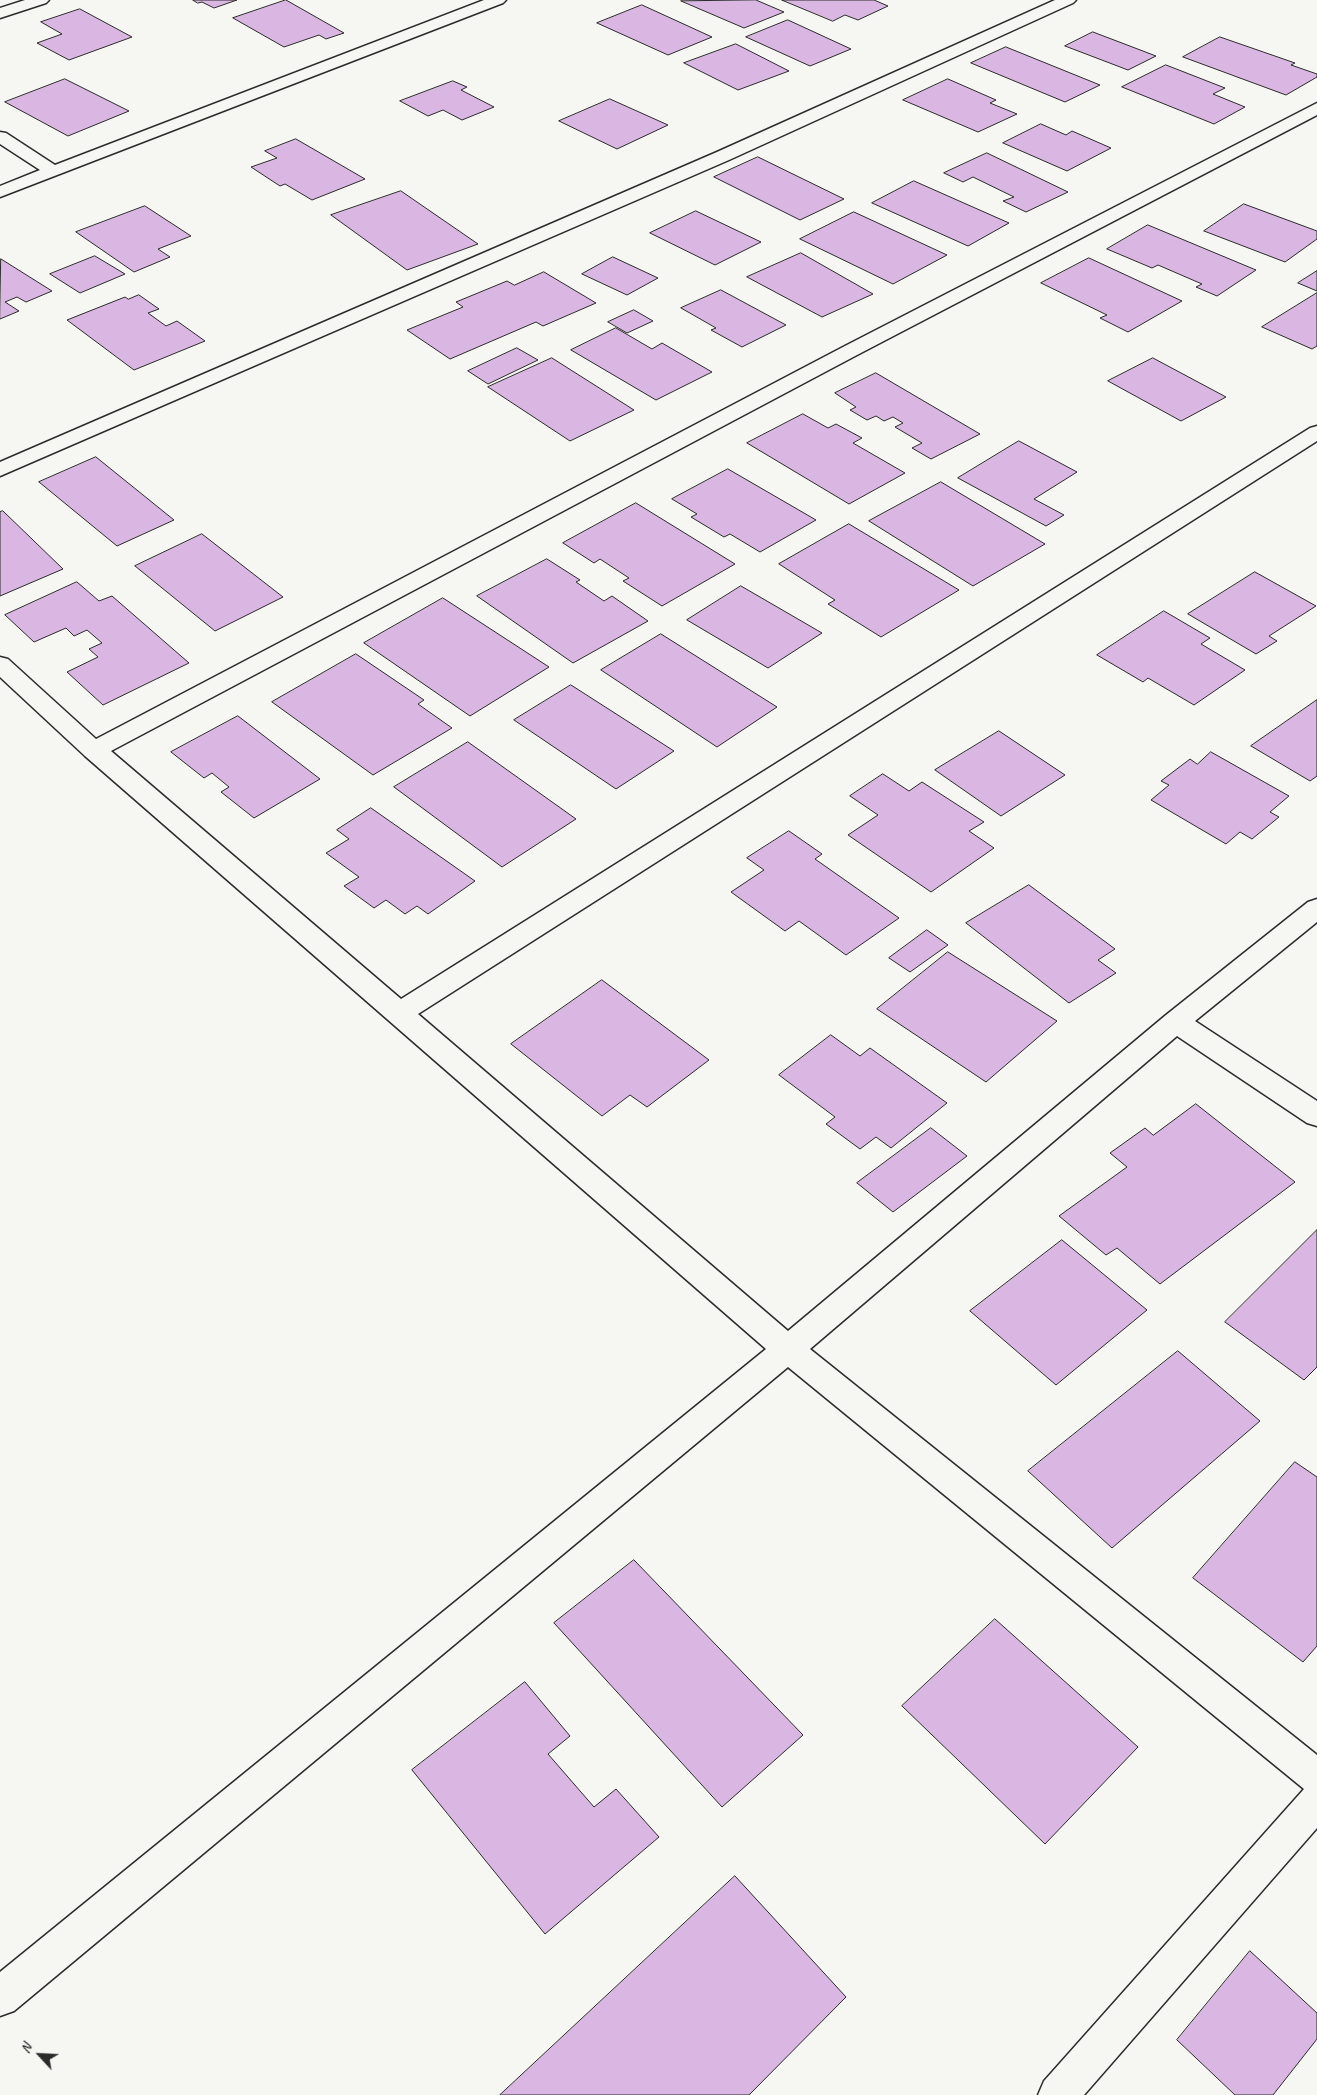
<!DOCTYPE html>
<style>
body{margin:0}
#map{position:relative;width:1317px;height:2095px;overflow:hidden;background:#f6f6f2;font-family:Caveat,sans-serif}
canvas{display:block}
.north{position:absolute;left:15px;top:2030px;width:50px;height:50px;-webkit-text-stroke:4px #f6f6f2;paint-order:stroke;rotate:295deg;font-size:14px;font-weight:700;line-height:20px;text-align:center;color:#2b2b2b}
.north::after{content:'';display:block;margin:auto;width:18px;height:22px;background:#2b2b2b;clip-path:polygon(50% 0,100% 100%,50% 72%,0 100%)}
</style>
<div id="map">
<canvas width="1317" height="2095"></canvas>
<div class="north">N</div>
</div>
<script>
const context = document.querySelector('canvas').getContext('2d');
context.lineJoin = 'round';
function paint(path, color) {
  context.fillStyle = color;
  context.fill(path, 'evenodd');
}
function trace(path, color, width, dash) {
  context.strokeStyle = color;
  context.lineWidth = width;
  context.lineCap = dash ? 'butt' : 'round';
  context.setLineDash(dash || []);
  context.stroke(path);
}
const building = new Path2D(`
 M 193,0 L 237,0 L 214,8 L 202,2 L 198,3 Z
 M 286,0 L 344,33 L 326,39 L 319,35 L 284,47 L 233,18 Z
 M 756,0 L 784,12 L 744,28 L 681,1 Z
 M 782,0 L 874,0 L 888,6 L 858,20 L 845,15 L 833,21 Z
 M 642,5 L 712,37 L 668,55 L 597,23 Z
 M 80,9 L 132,37 L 69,60 L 37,43 L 62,34 L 41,22 Z
 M 788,20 L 851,49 L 810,66 L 746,37 Z
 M 1093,32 L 1156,56 L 1128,70 L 1065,46 Z
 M 1220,37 L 1295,63 L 1291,65 L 1317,74 L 1317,77 L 1286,95 L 1183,57 Z
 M 736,44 L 789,71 L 738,90 L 684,63 Z
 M 1006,47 L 1100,85 L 1065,102 L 971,63 Z
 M 1166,65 L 1225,88 L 1213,94 L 1245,107 L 1214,124 L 1122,87 Z
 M 65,79 L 129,111 L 68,136 L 5,102 Z
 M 948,79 L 996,100 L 990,103 L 1017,114 L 978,132 L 903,100 Z
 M 453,81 L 467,87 L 461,90 L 494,107 L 462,120 L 443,110 L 428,116 L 400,101 Z
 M 610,99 L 668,125 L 617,149 L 559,121 Z
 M 1041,124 L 1066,135 L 1072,131 L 1111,148 L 1067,171 L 1003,143 Z
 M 296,139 L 365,179 L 312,200 L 285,184 L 280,186 L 251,167 L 277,158 L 265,151 Z
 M 987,153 L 1068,192 L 1026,212 L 1003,201 L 1014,197 L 973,177 L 963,182 L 944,173 Z
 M 758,157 L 844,199 L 800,220 L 714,177 Z
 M 914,181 L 1009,223 L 968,246 L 872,203 Z
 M 401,191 L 478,244 L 407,270 L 331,215 Z
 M 1244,204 L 1317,231 L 1317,239 L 1285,262 L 1204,231 Z
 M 145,206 L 191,236 L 158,249 L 170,257 L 134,272 L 76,232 Z
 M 696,211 L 761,242 L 715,265 L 650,233 Z
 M 854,212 L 947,255 L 893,284 L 800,239 Z
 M 1148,225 L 1256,270 L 1217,296 L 1196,287 L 1202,284 L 1158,265 L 1152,268 L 1107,249 Z
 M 801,253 L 873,294 L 822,317 L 747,277 Z
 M 95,256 L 125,274 L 80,293 L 50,274 Z
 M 613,257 L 658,278 L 627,295 L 582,274 Z
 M 1089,258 L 1182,301 L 1128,332 L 1100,318 L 1107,315 L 1041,283 Z
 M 1,259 L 52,291 L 26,302 L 17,297 L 5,302 L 19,311 L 0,319 Z
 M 1317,271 L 1317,291 L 1298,283 Z
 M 544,272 L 596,303 L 543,326 L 536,322 L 450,359 L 407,330 L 463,307 L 456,302 L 507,281 L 514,285 Z
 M 721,290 L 786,325 L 742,347 L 711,330 L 716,328 L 681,308 Z
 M 1317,293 L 1317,346 L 1312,349 L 1262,327 Z
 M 139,295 L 159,309 L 148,313 L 166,326 L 177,321 L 205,341 L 134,370 L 67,320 L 125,297 L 128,299 Z
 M 634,310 L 653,321 L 627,333 L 608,322 Z
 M 616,328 L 652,349 L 662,343 L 712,372 L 656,400 L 571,350 Z
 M 517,348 L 538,360 L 488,384 L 468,371 Z
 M 552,358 L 634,410 L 570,441 L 488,387 Z
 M 1153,358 L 1226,397 L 1181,421 L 1108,381 Z
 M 876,373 L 980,434 L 931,459 L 912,448 L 922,443 L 895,427 L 903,423 L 893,417 L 884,421 L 876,416 L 867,420 L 850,410 L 856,407 L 835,393 Z
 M 803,414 L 828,428 L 836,424 L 862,438 L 853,443 L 905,473 L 849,504 L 747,443 Z
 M 1019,441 L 1077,472 L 1034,499 L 1064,515 L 1046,526 L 958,478 Z
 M 96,457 L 174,520 L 117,546 L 39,482 Z
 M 728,469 L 816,520 L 760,552 L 730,534 L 724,537 L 691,517 L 697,514 L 672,499 Z
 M 941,482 L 1045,544 L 973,586 L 869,521 Z
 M 636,503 L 735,564 L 662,606 L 623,581 L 629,578 L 600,559 L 594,563 L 563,543 Z
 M 3,511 L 63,569 L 0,596 L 0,512 Z
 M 849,524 L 959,590 L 881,637 L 828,604 L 835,600 L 779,564 Z
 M 202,534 L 283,597 L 215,631 L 135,566 Z
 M 547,559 L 580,580 L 576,582 L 604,601 L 612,596 L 648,621 L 573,663 L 477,596 Z
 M 1255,572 L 1316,606 L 1269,636 L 1277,641 L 1256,654 L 1188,614 Z
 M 77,582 L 99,601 L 112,596 L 189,663 L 103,705 L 67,672 L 98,657 L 89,649 L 102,643 L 87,630 L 74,636 L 66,628 L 34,642 L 5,615 Z
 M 741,586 L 822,633 L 768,668 L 687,620 Z
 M 443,598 L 549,667 L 470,716 L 364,643 Z
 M 1164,611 L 1210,638 L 1201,644 L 1245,670 L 1194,705 L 1148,678 L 1143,682 L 1097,655 Z
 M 661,634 L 777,707 L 717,747 L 601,670 Z
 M 356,654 L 424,700 L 418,704 L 452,728 L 373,775 L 272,702 Z
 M 571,685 L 674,751 L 616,789 L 514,720 Z
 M 1317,700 L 1317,776 L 1310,781 L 1251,746 Z
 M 238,716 L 320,779 L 254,818 L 221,792 L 229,787 L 212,773 L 204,778 L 171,752 Z
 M 999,731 L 1065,775 L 1001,816 L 935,770 Z
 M 468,742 L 576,819 L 502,867 L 394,787 Z
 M 1211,752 L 1289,796 L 1270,812 L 1279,817 L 1252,839 L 1240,832 L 1226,844 L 1151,800 L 1169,785 L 1161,781 L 1190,759 L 1197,764 Z
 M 883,774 L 909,791 L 922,782 L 984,822 L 969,831 L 994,848 L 931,892 L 848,835 L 878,815 L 850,796 Z
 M 371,808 L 475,881 L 428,914 L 417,906 L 405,914 L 386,900 L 374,908 L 344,886 L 359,877 L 326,853 L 349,839 L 337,830 Z
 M 789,831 L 822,854 L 815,859 L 899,918 L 846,955 L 799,921 L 785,931 L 731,892 L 764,870 L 747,858 Z
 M 1029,885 L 1115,949 L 1098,960 L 1116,973 L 1069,1003 L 966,923 Z
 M 927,930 L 948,945 L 910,972 L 889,958 Z
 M 948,952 L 1057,1021 L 986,1082 L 877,1009 Z
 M 602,980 L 709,1060 L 647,1107 L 630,1095 L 602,1116 L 511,1044 Z
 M 831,1035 L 860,1056 L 870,1048 L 947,1103 L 891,1148 L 876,1137 L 860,1149 L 826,1124 L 835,1117 L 779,1075 Z
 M 1196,1104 L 1295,1182 L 1160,1284 L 1117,1248 L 1106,1255 L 1059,1216 L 1127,1167 L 1110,1153 L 1145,1128 L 1153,1135 Z
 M 931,1128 L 967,1156 L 893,1212 L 857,1183 Z
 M 1317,1230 L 1317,1367 L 1304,1380 L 1225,1322 Z
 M 1062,1240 L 1147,1310 L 1056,1385 L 970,1311 Z
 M 1178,1351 L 1260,1421 L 1112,1548 L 1028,1471 Z
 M 1295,1462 L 1317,1477 L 1317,1646 L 1303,1662 L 1193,1578 Z
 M 634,1560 L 803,1735 L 722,1807 L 554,1623 Z
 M 995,1619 L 1138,1747 L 1045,1844 L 902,1706 Z
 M 525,1682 L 570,1736 L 548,1754 L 594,1807 L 616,1789 L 659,1837 L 545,1934 L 412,1770 Z
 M 735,1876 L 846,1997 L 749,2095 L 500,2095 Z
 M 1250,1951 L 1317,2013 L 1317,2039 L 1273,2095 L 1235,2095 L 1177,2040 Z`);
const street = new Path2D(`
 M 25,0 L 49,0 L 46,3 L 0,18 L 0,8 Z
 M 484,0 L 506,0 L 503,3 L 0,197 L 0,186 L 40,170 L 0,144 L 0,132 L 6,133 L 55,165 Z
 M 1055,0 L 1076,0 L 1073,3 L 729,160 L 0,476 L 0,462 L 717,152 Z
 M 1317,103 L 1317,115 L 857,355 L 111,751 L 401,999 L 1310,428 L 1317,426 L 1317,441 L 418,1014 L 788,1331 L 1166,1015 L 1308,902 L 1317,899 L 1317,922 L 1195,1021 L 1317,1101 L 1317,1126 L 1307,1123 L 1177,1036 L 810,1349 L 1317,1755 L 1317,1828 L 1084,2095 L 1038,2095 L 1044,2081 L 1304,1789 L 788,1367 L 14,2011 L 0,2016 L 0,1972 L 766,1349 L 85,756 L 0,677 L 0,657 L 8,659 L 96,739 L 843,347 Z`);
paint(building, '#dab7e2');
trace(building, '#2b2b2b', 1);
trace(street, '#2b2b2b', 3);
paint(street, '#f6f6f2');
</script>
